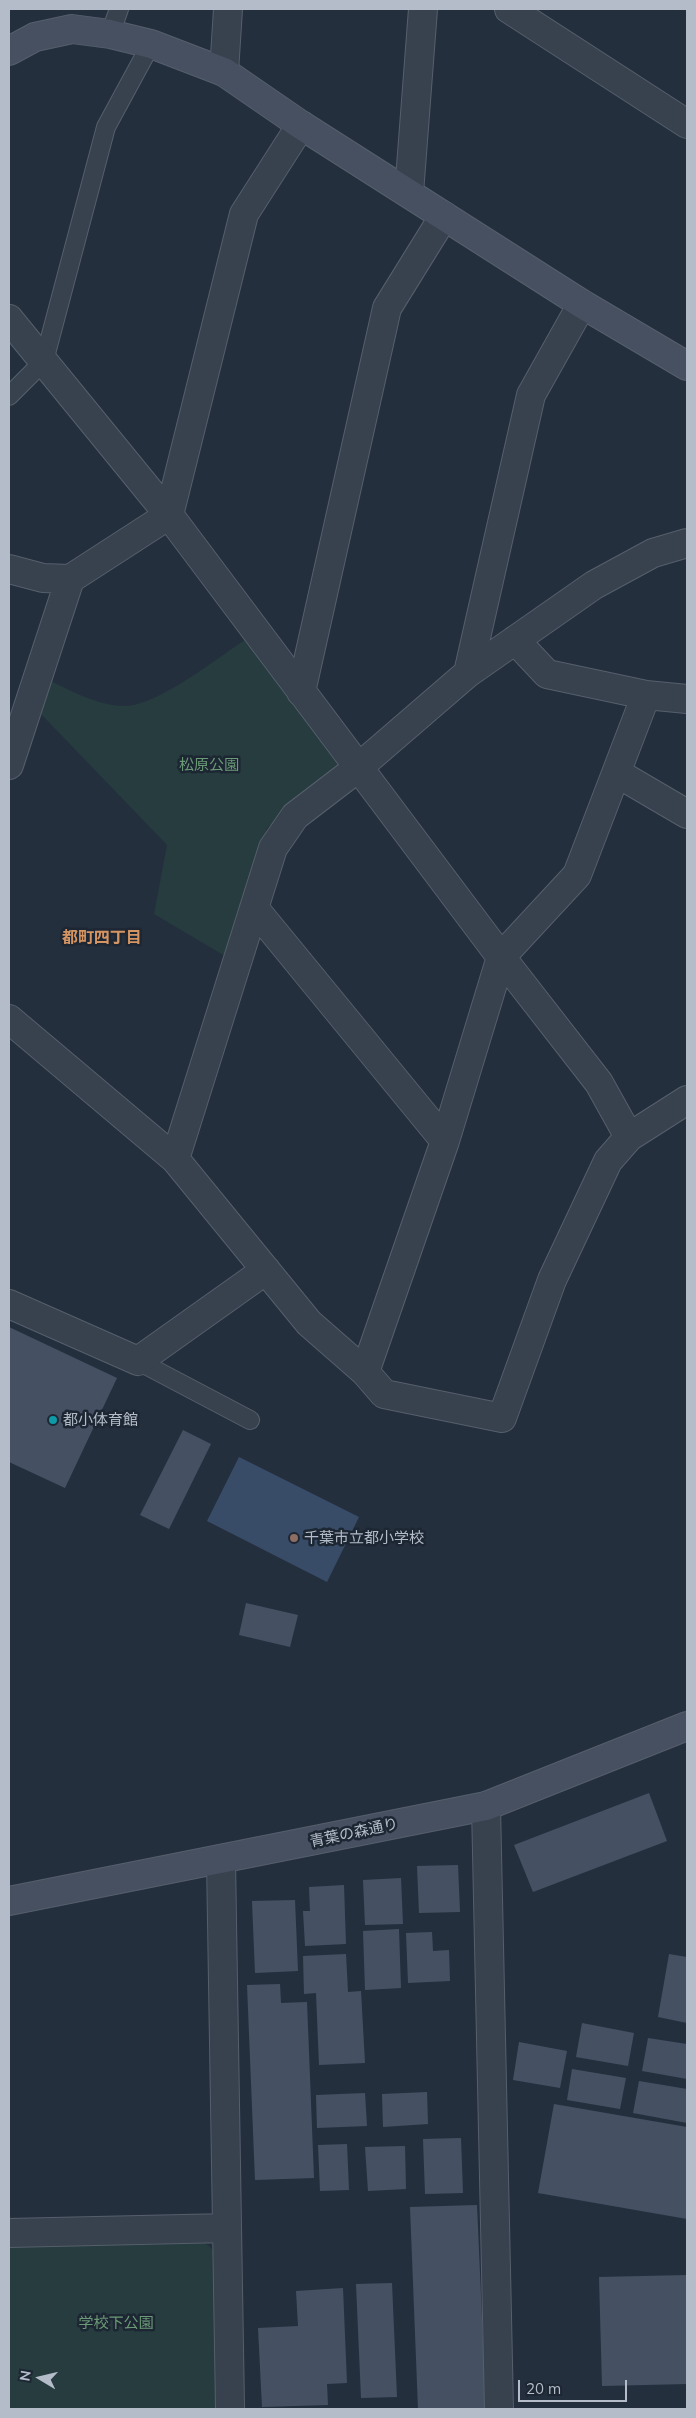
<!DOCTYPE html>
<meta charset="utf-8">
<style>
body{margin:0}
#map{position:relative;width:696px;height:2418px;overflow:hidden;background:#242f3e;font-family:Mulish,sans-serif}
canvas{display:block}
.frame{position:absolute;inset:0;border:10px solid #b4bcc9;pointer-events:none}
.north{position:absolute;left:15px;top:2353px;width:50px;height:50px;-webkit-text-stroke:4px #1d2633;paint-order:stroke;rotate:279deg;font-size:14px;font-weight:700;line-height:20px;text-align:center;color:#b4bcc9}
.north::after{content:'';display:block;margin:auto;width:18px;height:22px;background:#b4bcc9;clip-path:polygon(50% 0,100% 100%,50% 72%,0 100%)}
.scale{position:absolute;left:518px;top:2380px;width:109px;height:22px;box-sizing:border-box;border:2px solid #b4bcc9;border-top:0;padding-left:6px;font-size:15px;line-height:18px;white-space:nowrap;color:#b4bcc9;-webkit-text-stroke:4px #1d2633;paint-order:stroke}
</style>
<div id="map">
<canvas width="696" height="2418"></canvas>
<div class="frame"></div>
<div class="north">N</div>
<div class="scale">20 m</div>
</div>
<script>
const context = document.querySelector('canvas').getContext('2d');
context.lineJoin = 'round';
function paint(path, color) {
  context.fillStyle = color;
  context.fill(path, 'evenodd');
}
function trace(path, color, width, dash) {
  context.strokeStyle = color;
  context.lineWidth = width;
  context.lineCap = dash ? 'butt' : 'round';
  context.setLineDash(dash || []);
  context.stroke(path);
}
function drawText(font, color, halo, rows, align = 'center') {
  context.font = font + ' Mulish,"Noto Sans JP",sans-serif';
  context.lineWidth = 5;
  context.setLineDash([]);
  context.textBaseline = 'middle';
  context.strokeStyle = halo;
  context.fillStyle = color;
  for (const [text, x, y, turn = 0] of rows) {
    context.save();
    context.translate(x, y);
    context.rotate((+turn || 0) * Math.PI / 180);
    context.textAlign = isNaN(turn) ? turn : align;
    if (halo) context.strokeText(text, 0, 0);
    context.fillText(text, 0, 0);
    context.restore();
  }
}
const green = new Path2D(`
 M 249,637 L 337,752 L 338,770 L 267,828 L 225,956 L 154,914 L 167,845 L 40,713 L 49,680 C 70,691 102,707 126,706 C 159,705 220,656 249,637 Z
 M 195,2235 L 222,2257 L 220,2409 L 9,2409 L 9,2238 Z`);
const water = new Path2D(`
 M 239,1457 L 359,1517 L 327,1582 L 207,1521 Z`);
const building = new Path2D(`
 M 9,1327 L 117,1378 L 65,1488 L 9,1462 Z
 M 183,1430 L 211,1444 L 169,1529 L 140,1515 Z
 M 246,1603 L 298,1615 L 290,1647 L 239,1635 Z
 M 649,1793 L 667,1841 L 533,1892 L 514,1845 Z
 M 458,1865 L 460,1912 L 419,1913 L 417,1866 Z
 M 401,1878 L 403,1924 L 365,1925 L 363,1880 Z
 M 344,1885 L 346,1944 L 305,1946 L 303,1911 L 310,1911 L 309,1887 Z
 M 295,1900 L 298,1971 L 255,1973 L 252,1901 Z
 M 399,1929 L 401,1988 L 365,1990 L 363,1931 Z
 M 432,1932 L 433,1951 L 449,1950 L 450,1981 L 408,1983 L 406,1933 Z
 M 346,1954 L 348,1992 L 361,1991 L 365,2063 L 319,2065 L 316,1993 L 304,1994 L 303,1956 Z
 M 669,1954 L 687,1957 L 687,2023 L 658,2017 Z
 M 280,1984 L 281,2003 L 307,2002 L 314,2178 L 255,2180 L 247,1985 Z
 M 582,2023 L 634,2033 L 628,2066 L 576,2057 Z
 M 648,2038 L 687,2044 L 687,2079 L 642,2071 Z
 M 519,2042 L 567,2051 L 560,2088 L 513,2080 Z
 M 572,2069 L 626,2078 L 620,2109 L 567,2100 Z
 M 639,2081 L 687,2089 L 687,2123 L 633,2113 Z
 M 427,2092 L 428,2124 L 383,2127 L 382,2094 Z
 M 365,2093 L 367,2126 L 317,2128 L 316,2095 Z
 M 554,2104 L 687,2127 L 687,2219 L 538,2193 Z
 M 461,2138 L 463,2193 L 425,2194 L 423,2139 Z
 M 347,2144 L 349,2190 L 320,2191 L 318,2145 Z
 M 405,2146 L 406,2189 L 368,2191 L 365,2147 Z
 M 477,2205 L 486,2409 L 418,2409 L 410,2207 Z
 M 687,2275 L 687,2384 L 602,2386 L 599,2277 Z
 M 392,2283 L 397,2397 L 361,2398 L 356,2284 Z
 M 343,2288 L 347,2383 L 327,2384 L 328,2405 L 262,2407 L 258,2328 L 298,2326 L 296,2291 Z`);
const lane = new Path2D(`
 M 110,34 L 119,9
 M 9,396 L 44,361 L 106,127 L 151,44
 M 138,1361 L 250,1420`);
const street = new Path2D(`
 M 509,9 L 687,124
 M 224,72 L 228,9
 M 409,193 L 423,9
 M 9,319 L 169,515 L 501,957 L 599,1083 L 629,1137
 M 9,569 L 43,578 L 70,579
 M 515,640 L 547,674 L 646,695 L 687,699
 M 468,673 L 531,395 L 582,304
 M 301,692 L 387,308 L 444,216
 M 9,765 L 70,579 L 169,515 L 244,214 L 301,125
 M 617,773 L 687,814
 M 254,908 L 445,1141
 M 9,1019 L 175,1159 L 309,1323 L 365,1372 L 384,1394 L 502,1418 L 552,1280 L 608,1161 L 629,1137 L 687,1100
 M 175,1159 L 273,848 L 295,816 L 359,767 L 468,673 L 594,585 L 653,553 L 687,543
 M 9,1304 L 138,1361 L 266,1270
 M 365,1372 L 445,1141 L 501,957 L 577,875 L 646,695
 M 486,1806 L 499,2409
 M 221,1860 L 230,2409
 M 9,2233 L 227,2228`);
const secondary = new Path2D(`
 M 9,51 L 35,37 L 72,29 L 110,34 L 151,44 L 224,72 L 301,125 L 582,304 L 687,366
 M 9,1901 L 486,1806 L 687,1726`);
const markers = [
 [53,1420,5,"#0f9aa8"],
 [294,1538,5,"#8d6e63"]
];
const parkNames = [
 ["松原公園",209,765],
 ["学校下公園",116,2323]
];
const poiNames = [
 ["都小体育館",63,1420],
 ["千葉市立都小学校",304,1538]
];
const streetNames = [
 ["青葉の森通り",354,1833,-12]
];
const neighbourhoodNames = [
 ["都町四丁目",102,938]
];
paint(green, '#263c3f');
paint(water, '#394c67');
paint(building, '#455162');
trace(lane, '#565f6c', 20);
trace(street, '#565f6c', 30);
trace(secondary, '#565f6c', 30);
trace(lane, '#38414e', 18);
trace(street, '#38414e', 28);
trace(secondary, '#465061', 28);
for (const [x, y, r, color] of markers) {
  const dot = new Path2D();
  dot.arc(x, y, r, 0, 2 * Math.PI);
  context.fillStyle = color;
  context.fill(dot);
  trace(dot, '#1d2633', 2);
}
drawText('15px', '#6b9a76', '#1d2633', parkNames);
drawText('15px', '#b4bcc9', '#1d2633', poiNames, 'left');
drawText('15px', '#b4bcc9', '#1d2633', streetNames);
drawText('bold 16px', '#d59563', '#1d2633', neighbourhoodNames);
</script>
